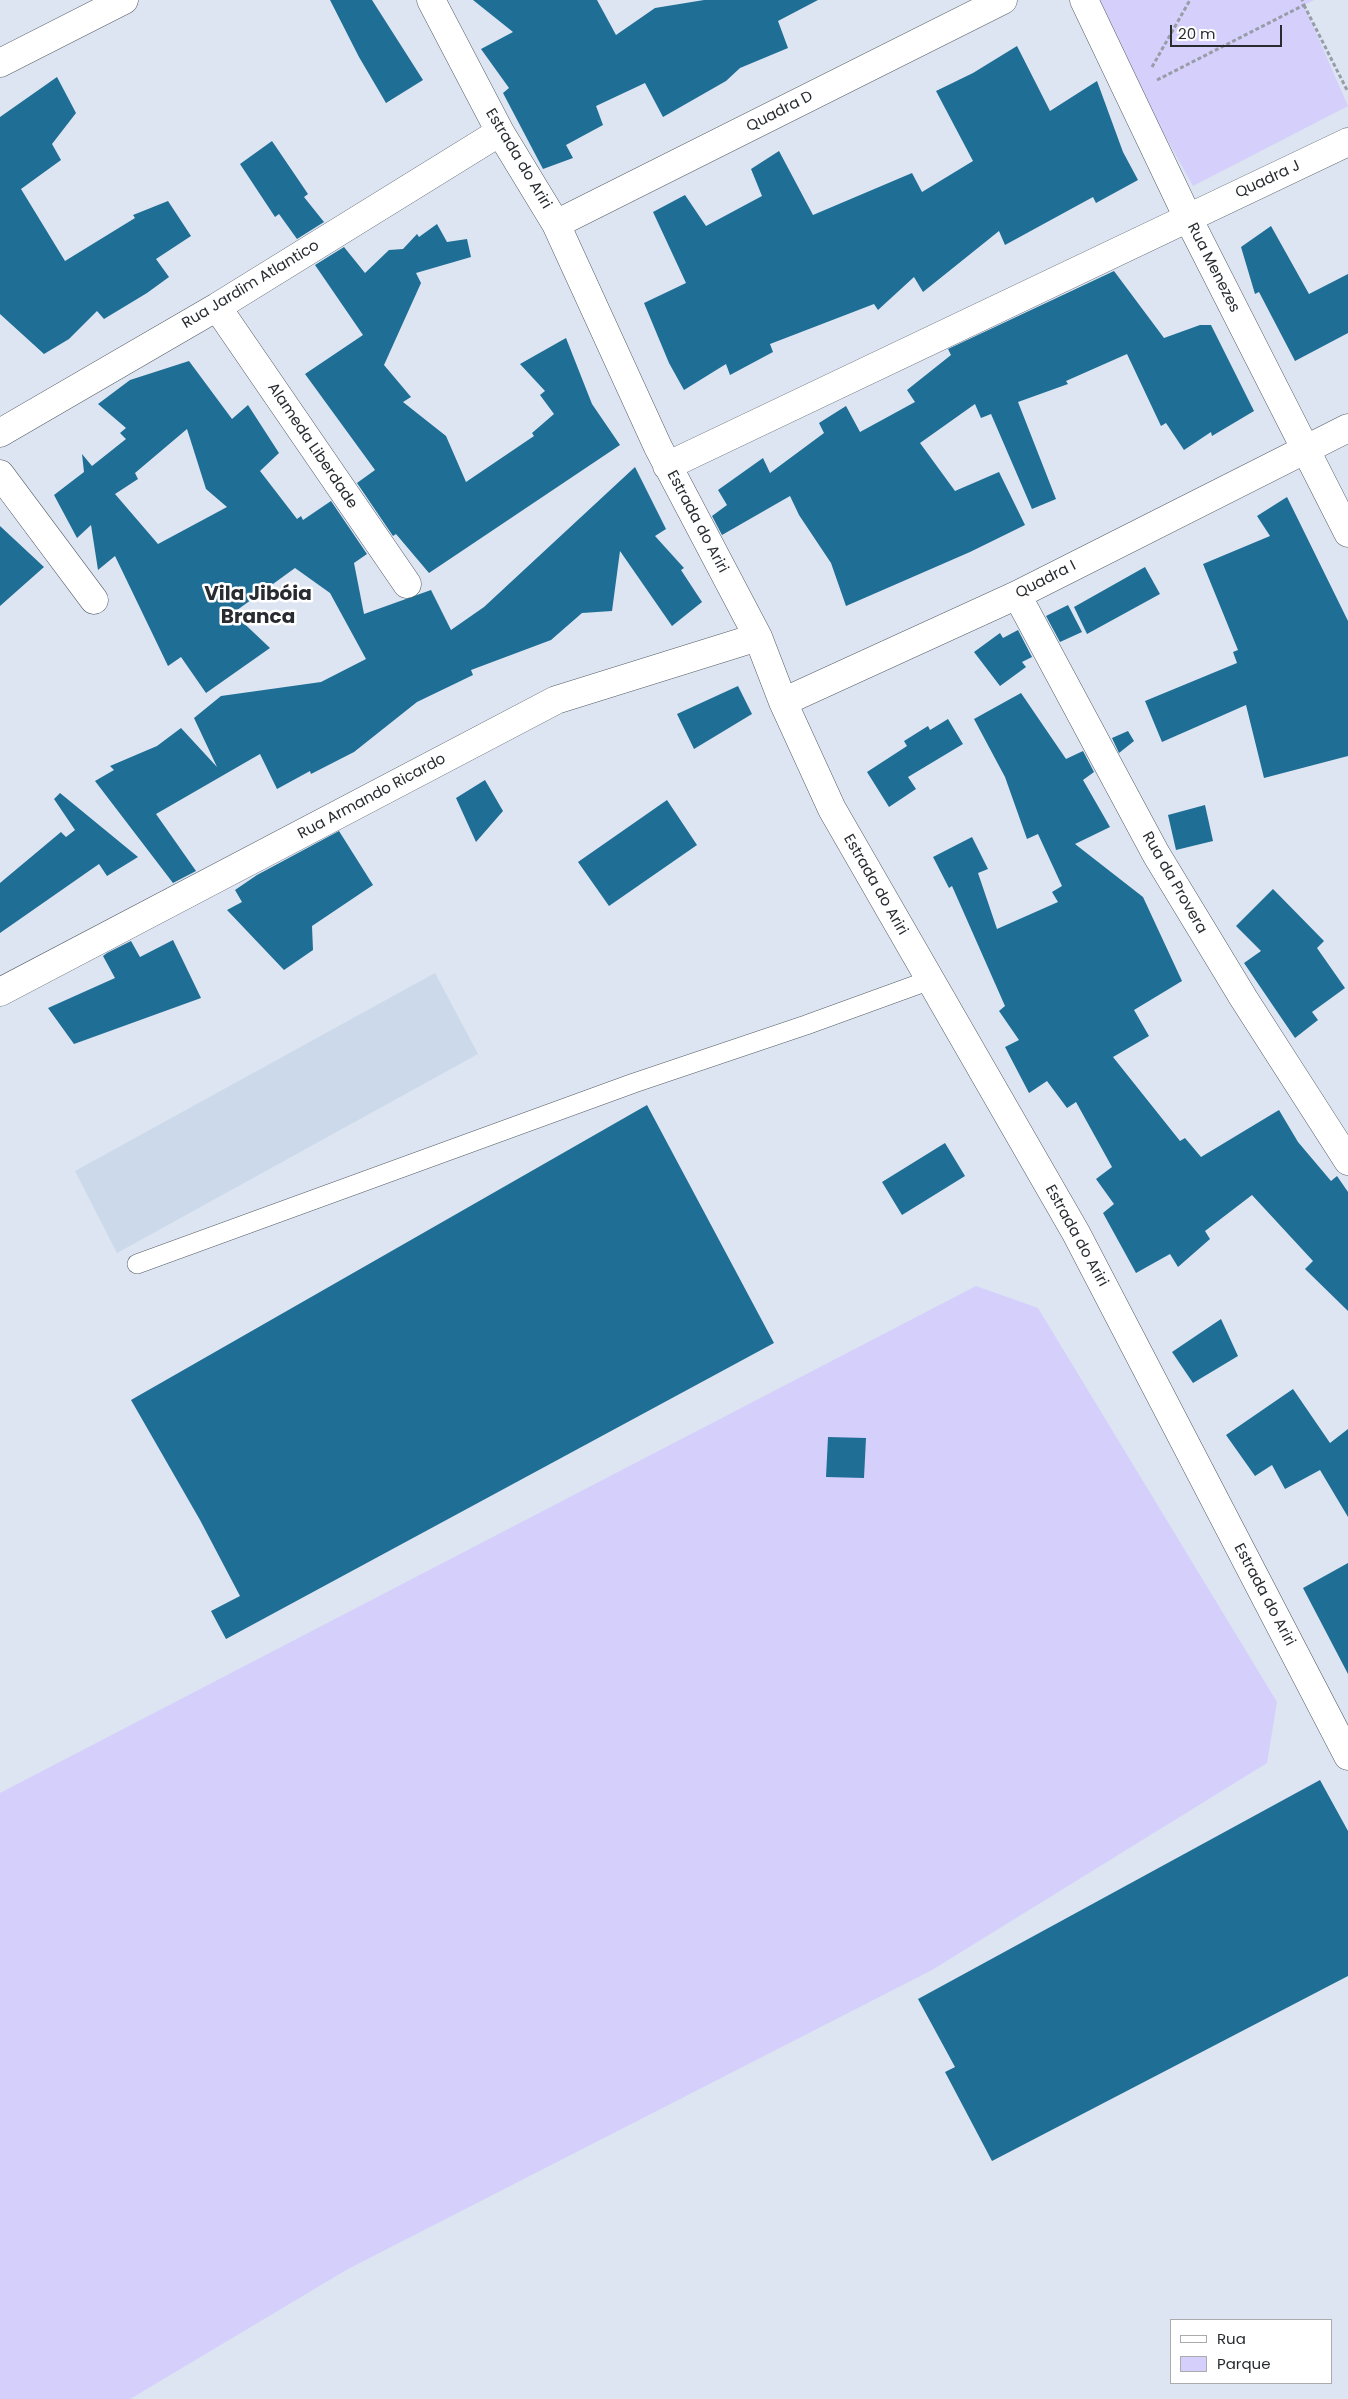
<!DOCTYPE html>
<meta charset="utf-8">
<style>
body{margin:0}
#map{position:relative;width:1348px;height:2399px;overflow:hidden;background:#dce5f1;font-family:Poppins,sans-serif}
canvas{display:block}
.legend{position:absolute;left:1170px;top:2319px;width:162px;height:65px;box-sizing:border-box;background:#fff;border:1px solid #a9abac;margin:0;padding:6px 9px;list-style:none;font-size:15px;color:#282c30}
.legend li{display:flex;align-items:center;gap:10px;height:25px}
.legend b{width:25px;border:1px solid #a9abac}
.scale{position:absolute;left:1170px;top:25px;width:112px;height:22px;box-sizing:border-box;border:2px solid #282c30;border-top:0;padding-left:6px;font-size:15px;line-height:18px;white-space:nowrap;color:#282c30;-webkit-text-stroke:4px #fff;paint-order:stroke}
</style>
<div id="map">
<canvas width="1348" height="2399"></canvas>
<ul class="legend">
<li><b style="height:6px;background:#fff"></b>Rua</li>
<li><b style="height:14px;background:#d5cffc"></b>Parque</li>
</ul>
<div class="scale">20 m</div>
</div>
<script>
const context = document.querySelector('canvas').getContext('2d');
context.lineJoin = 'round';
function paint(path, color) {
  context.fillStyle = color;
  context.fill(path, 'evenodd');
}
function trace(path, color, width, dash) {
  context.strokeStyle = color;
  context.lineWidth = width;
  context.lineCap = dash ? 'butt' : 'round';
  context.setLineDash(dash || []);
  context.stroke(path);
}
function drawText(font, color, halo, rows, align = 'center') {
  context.font = font + ' Poppins,sans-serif';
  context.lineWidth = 5;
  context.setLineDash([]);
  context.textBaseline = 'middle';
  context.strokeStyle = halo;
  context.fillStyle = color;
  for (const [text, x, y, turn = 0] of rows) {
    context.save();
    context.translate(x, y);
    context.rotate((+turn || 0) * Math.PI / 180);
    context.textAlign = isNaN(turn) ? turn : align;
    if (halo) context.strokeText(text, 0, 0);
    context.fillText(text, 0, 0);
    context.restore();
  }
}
const built = new Path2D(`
 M 435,973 L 478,1054 L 117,1253 L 75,1171 Z`);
const green = new Path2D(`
 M 1095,0 L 1314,0 L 1304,5 L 1348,106 L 1193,186 L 1139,89 Z
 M 976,1286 L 1038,1308 L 1277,1702 L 1267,1763 L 932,1970 L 348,2269 L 130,2399 L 0,2399 L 0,1793 Z`);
const building = new Path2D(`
 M 330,0 L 372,0 L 423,80 L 386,103 L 359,57 Z
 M 473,0 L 597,0 L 616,35 L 655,8 L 704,0 L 818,0 L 778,21 L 788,48 L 740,68 L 726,81 L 663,117 L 645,83 L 596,106 L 603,125 L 566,145 L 573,158 L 543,169 L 503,93 L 509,88 L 481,49 L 513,32 Z
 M 1017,46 L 1050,111 L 1097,81 L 1123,152 L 1138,180 L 1096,203 L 1093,197 L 1005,245 L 999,231 L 923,292 L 914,277 L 878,310 L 874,304 L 770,344 L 773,352 L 730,375 L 726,364 L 684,390 L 669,363 L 644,303 L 686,283 L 653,212 L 685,195 L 706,226 L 762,196 L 751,169 L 779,151 L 813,215 L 912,173 L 922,192 L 973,161 L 936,91 L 973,73 Z
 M 57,77 L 76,113 L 52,144 L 61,160 L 21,189 L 65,261 L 135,218 L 133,215 L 168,201 L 191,236 L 156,259 L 169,277 L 147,293 L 104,319 L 97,311 L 69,339 L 44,354 L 0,314 L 0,117 Z
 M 272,141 L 308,194 L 304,197 L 324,222 L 297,239 L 279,214 L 275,217 L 240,164 Z
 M 437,224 L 447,242 L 467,239 L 471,257 L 416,273 L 421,283 L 384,365 L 411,397 L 403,402 L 446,436 L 466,482 L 534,436 L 532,433 L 554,414 L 540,395 L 545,391 L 520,364 L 566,338 L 592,404 L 620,445 L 429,573 L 396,534 L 393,536 L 357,483 L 375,470 L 305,374 L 363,335 L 315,265 L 344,247 L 365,273 L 389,250 L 403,249 L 417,234 L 419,237 Z
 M 1271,226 L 1309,294 L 1348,274 L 1348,333 L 1295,361 L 1259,292 L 1255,294 L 1241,247 Z
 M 1114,271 L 1164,338 L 1200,325 L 1211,325 L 1254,411 L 1212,436 L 1211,432 L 1184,450 L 1166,423 L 1161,426 L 1127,354 L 1066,381 L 1068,384 L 1018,402 L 1056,499 L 1032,509 L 991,414 L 981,418 L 975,404 L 920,443 L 955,491 L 999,472 L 1025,525 L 970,552 L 846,606 L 831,563 L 799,515 L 790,496 L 722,535 L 712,516 L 727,505 L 718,490 L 763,458 L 770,473 L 824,433 L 819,423 L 846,406 L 860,432 L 915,402 L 907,390 L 951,355 L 948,349 Z
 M 189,361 L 232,419 L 248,405 L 279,453 L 260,471 L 297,519 L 301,516 L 303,520 L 331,501 L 367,554 L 354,563 L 364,614 L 431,590 L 451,630 L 484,607 L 635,467 L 666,529 L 655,536 L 684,568 L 681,570 L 702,602 L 672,626 L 620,551 L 612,611 L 582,613 L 551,640 L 471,670 L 473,675 L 417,702 L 354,752 L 311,774 L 310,771 L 277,789 L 260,754 L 156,814 L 196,871 L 173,883 L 95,781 L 114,770 L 110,766 L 157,746 L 181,728 L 217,767 L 194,718 L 221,696 L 321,682 L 366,659 L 330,593 L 295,568 L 233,613 L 270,648 L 206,693 L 181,657 L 168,666 L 115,556 L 98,570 L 91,525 L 77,538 L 54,495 L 84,472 L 82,454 L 92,466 L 126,439 L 120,433 L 126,428 L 98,404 L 130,380 ZM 187,429 L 206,489 L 227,507 L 158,544 L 115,494 L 138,479 L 135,473 Z
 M 1287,497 L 1348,621 L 1348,756 L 1264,778 L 1246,705 L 1162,742 L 1145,701 L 1237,663 L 1233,652 L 1238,650 L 1203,564 L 1270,536 L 1257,516 Z
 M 0,526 L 44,567 L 0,606 Z
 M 1145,567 L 1160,594 L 1087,634 L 1074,607 Z
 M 1068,605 L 1082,632 L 1060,642 L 1046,616 Z
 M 1018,630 L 1032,657 L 1022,662 L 1026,667 L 1000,686 L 974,652 L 1000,633 L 1003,638 Z
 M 738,686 L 752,714 L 694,749 L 677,714 Z
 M 1021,693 L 1066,759 L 1083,751 L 1094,772 L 1083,780 L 1110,827 L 1075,844 L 1143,897 L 1182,981 L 1134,1010 L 1149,1036 L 1113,1057 L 1180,1141 L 1185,1138 L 1201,1157 L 1279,1110 L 1298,1142 L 1331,1181 L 1337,1176 L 1348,1192 L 1348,1311 L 1305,1269 L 1313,1261 L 1252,1195 L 1205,1231 L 1210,1239 L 1178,1267 L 1170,1254 L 1136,1273 L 1103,1213 L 1114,1204 L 1096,1179 L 1112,1167 L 1076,1102 L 1067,1108 L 1047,1081 L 1029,1093 L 1005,1047 L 1019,1040 L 999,1011 L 1005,1006 L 952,886 L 949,888 L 933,857 L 972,837 L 988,869 L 978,873 L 997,929 L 1058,902 L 1052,892 L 1062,886 L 1038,834 L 1027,839 L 1005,777 L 974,719 Z
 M 948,719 L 963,744 L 908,777 L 916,789 L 889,807 L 867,772 L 907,746 L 904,741 L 928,726 L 930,730 Z
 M 1128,731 L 1134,741 L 1119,753 L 1112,738 Z
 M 485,780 L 503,811 L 476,842 L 456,798 Z
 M 60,793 L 138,857 L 107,876 L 99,864 L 0,933 L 0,883 L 61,832 L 66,837 L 75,830 L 54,799 Z
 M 667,800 L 697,845 L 609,906 L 578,862 Z
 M 1205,805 L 1213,841 L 1176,850 L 1168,815 Z
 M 339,831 L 373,885 L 312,926 L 313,950 L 284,970 L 227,910 L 242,902 L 235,890 L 257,875 Z
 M 1273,889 L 1324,941 L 1317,948 L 1345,988 L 1312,1012 L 1318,1020 L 1295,1038 L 1244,963 L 1261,951 L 1236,926 Z
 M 173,940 L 201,998 L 74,1044 L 48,1008 L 115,978 L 103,956 L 107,953 L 131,941 L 140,957 Z
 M 647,1105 L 774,1343 L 226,1639 L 211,1611 L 240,1596 L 200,1520 L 131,1400 Z
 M 945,1143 L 965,1176 L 902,1215 L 882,1182 Z
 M 1221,1319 L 1238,1356 L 1193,1383 L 1172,1352 Z
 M 1293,1389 L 1330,1443 L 1348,1429 L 1348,1517 L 1320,1470 L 1285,1489 L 1272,1465 L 1255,1476 L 1226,1435 Z
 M 828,1437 L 866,1438 L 864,1478 L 826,1477 Z
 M 1348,1563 L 1348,1674 L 1303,1588 Z
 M 1320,1780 L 1348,1831 L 1348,1976 L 992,2161 L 945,2072 L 955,2067 L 918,1999 Z`);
const path = new Path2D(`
 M 1304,5 L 1348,92
 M 1152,67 L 1190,0
 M 1157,80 L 1304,5 L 1302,0`);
const service = new Path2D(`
 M 137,1264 L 634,1083 L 806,1025 L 930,980`);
const minor = new Path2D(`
 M 431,0 L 500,132 L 556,224 L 658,447 L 758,637 L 783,702 L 832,809 L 1076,1233 L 1348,1756
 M 1084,0 L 1188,218 L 1348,533
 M 0,63 L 124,0
 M 556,224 L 1003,0
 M 217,307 L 407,584
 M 0,433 L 217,307 L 500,132
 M 667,466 L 1348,142
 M 0,474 L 94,600
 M 1017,595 L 1156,854 L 1244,999 L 1348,1161
 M 783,702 L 1017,595 L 1348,428
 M 0,992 L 556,700 L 758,637`);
const streetNames = [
 ["Quadra D",780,112,-27],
 ["Estrada do Ariri",518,159,59],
 ["Quadra J",1268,180,-25],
 ["Rua Menezes",1213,268,63],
 ["Rua Jardim Atlantico",251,285,-31],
 ["Alameda Liberdade",312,446,56],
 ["Estrada do Ariri",697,522,62],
 ["Quadra I",1046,580,-27],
 ["Rua Armando Ricardo",372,797,-28],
 ["Rua da Provera",1174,883,60],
 ["Estrada do Ariri",875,885,60],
 ["Estrada do Ariri",1076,1236,61],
 ["Estrada do Ariri",1264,1595,62]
];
const districtNames = [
 ["Vila Jibóia",258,595],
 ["Branca",258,618]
];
paint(built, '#cbd9ea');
paint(green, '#d5cffc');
paint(building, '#1f6e96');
trace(service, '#545c65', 20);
trace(minor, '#545c65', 29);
trace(path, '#969da6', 3, [4, 2.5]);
trace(service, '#fff', 19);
trace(minor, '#fff', 28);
drawText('15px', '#282c30', '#fff', streetNames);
drawText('bold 20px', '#282c30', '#fff', districtNames);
</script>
